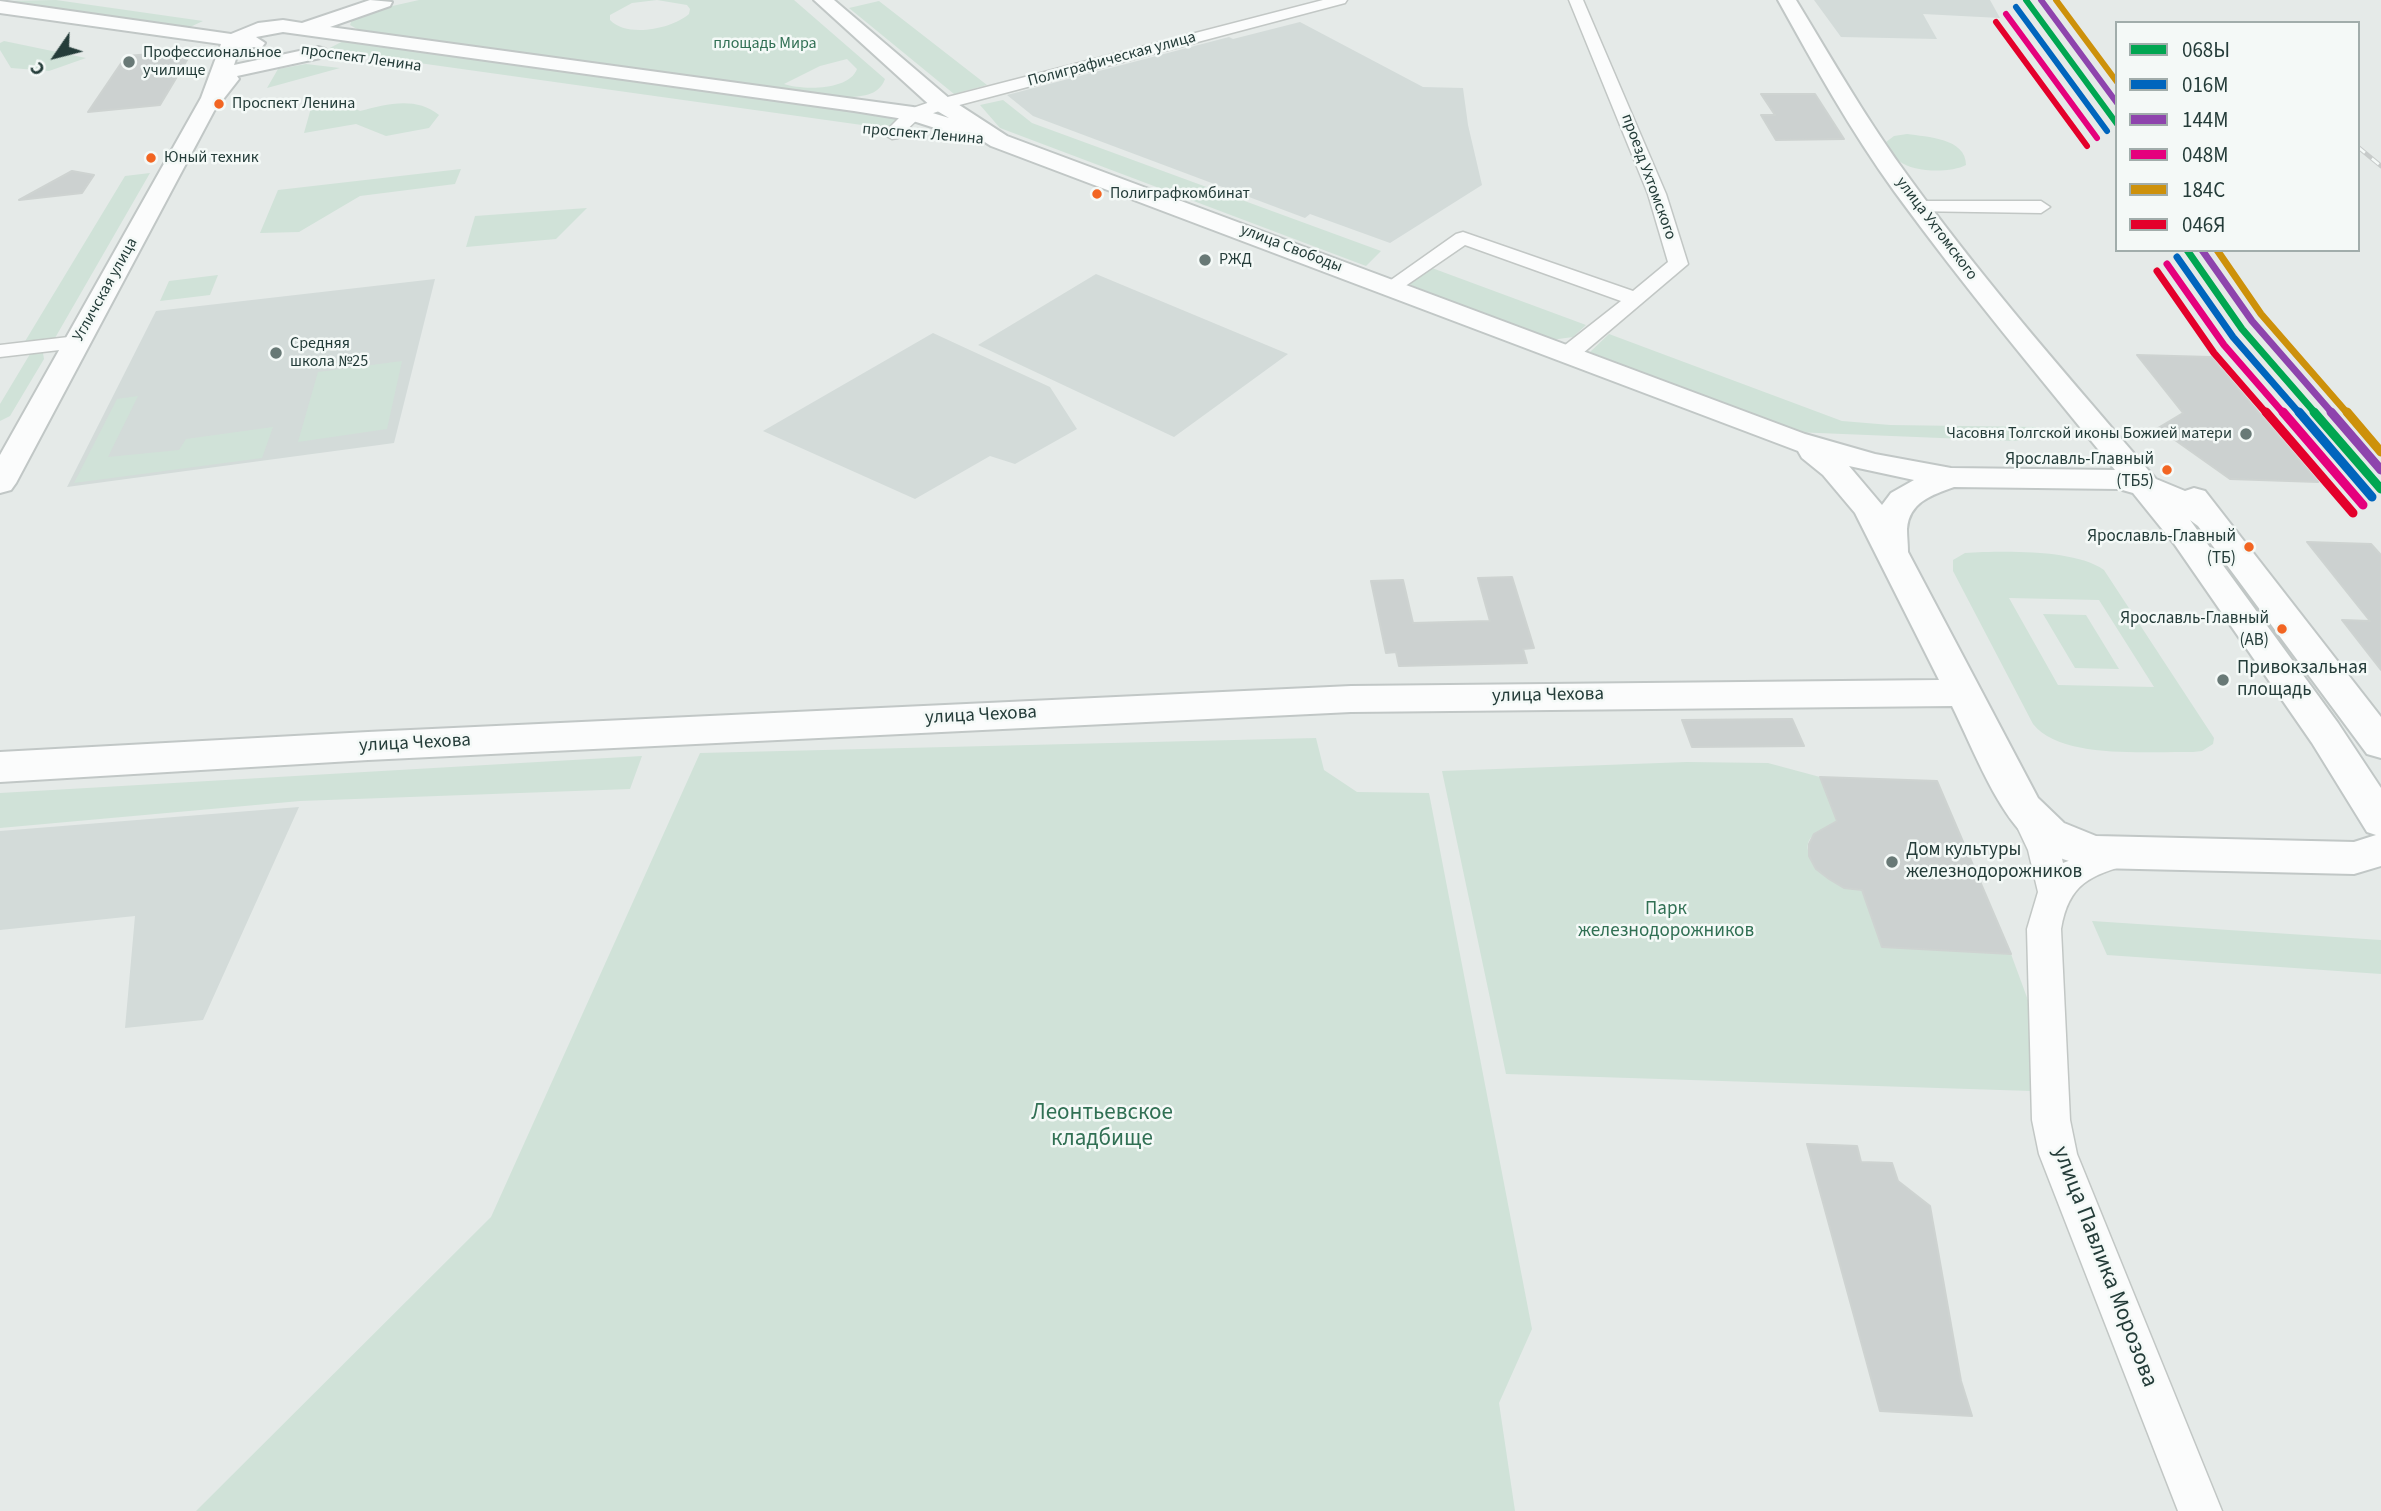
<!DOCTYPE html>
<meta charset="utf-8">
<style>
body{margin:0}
#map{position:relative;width:2381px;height:1511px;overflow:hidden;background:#e5eae8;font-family:"Source Sans 3",sans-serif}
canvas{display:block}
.legend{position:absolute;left:2115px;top:21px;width:245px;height:231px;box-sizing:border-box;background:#f4f9f7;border:2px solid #a1adab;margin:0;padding:9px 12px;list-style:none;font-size:21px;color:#243c39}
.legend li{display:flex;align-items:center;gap:14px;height:35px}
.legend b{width:35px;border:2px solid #a1adab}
.north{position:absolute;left:21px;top:21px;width:70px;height:70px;-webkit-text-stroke:5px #f4f9f7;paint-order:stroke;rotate:235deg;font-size:19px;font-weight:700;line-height:28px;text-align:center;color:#243c39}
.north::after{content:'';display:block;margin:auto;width:24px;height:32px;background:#243c39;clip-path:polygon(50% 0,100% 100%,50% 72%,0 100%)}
</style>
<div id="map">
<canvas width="2381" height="1511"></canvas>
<ul class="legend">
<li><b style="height:9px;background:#00a651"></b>068Ы</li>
<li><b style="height:9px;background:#0065bd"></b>016М</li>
<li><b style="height:9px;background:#8e44ad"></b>144М</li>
<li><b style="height:9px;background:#e5007d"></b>048М</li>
<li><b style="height:9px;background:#cd910b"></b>184С</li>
<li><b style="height:9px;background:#e4002b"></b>046Я</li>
</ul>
<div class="north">С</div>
</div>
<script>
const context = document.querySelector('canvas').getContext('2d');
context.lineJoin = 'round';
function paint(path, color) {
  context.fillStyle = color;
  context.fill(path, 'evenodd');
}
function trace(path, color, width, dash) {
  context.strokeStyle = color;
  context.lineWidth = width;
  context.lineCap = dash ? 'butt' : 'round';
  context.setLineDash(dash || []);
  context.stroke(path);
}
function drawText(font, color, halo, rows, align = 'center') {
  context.font = font + ' "Source Sans 3",sans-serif';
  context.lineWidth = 5;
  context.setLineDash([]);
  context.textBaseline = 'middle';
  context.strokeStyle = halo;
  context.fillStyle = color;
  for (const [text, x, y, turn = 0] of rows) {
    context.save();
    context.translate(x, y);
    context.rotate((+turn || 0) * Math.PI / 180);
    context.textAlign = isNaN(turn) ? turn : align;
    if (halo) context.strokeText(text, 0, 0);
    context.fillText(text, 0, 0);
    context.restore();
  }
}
const built = new Path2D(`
 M 1814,0 L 1990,0 L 2000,18 L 1923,14 L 1937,39 L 1841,37 Z
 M 1300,22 L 1423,87 L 1463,88 L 1468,125 L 1482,185 L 1390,243 L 1310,214 L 1305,218 L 1033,116 L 1007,95 L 1229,37 L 1233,39 Z
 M 1096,274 L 1288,354 L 1174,437 L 978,345 Z
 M 435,279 L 394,443 L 67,487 L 156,311 Z
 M 933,333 L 1050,387 L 1077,429 L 1015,464 L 990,456 L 915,499 L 763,431 Z
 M 299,807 L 203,1020 L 125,1028 L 135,916 L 0,930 L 0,831 Z`);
const green = new Path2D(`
 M 56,0 L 203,21 L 190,27 L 0,1 Z
 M 419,0 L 657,0 L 632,3 L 610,15 L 610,20 C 627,38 672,29 689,14 L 690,9 L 687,5 L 657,0 L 794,0 L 885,79 C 878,97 861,96 843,98 L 364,33 L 350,25 L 352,19 L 379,9 ZM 847,59 L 857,69 C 849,91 802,90 784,84 L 820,66 Z
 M 879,1 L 987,85 L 954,94 L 849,8 Z
 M 347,39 L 897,116 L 900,120 L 892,126 L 869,126 L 326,50 Z
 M 4,41 L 86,58 L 49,71 L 11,68 L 0,50 L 0,43 Z
 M 306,64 L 340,68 L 267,88 L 278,69 Z
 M 1003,100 L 1032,123 L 1381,251 L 1366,266 L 1000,128 L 980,105 Z
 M 355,101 L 352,107 L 360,111 C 386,104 416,96 439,115 L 429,128 L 386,136 L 356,124 L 304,133 L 311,108 Z
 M 1907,134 C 1927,137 1966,138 1966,165 C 1951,173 1914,173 1899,161 C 1894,157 1890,148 1886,142 L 1894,136 Z
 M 461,169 L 455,184 L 360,196 L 299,232 L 260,233 L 278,190 Z
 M 150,173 L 55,338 L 24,343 L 125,176 Z
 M 587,208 L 556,239 L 466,247 L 475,216 Z
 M 1432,268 L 1586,325 L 1573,337 L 1551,340 L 1408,284 Z
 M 218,275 L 210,295 L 160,301 L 169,281 Z
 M 1609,334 L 1842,421 L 1890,425 L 2036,427 L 2038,437 L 2014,441 L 1794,432 L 1590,352 Z
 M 43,353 L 44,359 L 10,416 L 0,421 L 0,404 L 30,354 Z
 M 402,361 L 387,429 L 298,442 L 318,372 Z
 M 138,396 L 108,457 L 179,450 L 186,439 L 273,427 L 262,458 L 74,483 L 117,399 Z
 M 1965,553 C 2002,551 2075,549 2104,570 L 2214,738 L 2213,744 L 2202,751 L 2193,752 C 2149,751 2062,760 2033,724 L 1953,571 L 1953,560 ZM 2009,598 L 2099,600 L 2154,687 L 2058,685 Z
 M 2043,614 L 2086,615 L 2119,669 L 2075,668 Z
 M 1316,738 L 1324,770 L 1357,792 L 1429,793 L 1532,1329 L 1499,1403 L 1515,1511 L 196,1511 L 491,1217 L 700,753 Z
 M 642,756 L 630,789 L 300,801 L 0,828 L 0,793 Z
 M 1687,762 L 1768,763 L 1820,777 L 1839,826 C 1776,834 1821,884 1862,890 L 1882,947 L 2011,954 L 2036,1022 L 2031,1091 L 1506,1074 L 1442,771 Z
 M 2092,921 L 2381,940 L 2381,974 L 2107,955 Z`);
const building = new Path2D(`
 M 164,53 L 161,58 L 190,55 L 160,105 L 88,112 L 126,56 Z
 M 1761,94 L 1815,94 L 1844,139 L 1776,140 L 1761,115 L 1775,115 Z
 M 72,171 L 94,175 L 82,193 L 19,200 Z
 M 2137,355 L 2211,357 L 2318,482 L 2230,479 L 2158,428 L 2183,413 Z
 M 2307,542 L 2371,544 L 2381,555 L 2381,670 L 2342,620 L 2370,621 Z
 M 1512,577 L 1534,648 L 1523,649 L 1527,663 L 1399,666 L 1396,652 L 1386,653 L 1371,581 L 1403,580 L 1413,623 L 1490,621 L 1478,578 Z
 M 1792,719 L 1804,746 L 1692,747 L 1682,720 Z
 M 1820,777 L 1937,781 L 2011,954 L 1882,947 L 1862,890 L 1844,888 L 1829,879 L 1816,869 L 1809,856 L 1809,844 L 1814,834 L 1837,821 Z
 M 1807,1144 L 1857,1146 L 1861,1162 L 1892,1163 L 1898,1181 L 1930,1206 L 1961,1381 L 1972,1416 L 1880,1411 Z`);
const street = new Path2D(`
 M 1323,0 L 1347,0 L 1345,3 L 948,108 L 919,118 L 898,138 L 892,139 L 883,134 L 907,110 L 936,100 Z
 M 1569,0 L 1583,0 L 1666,194 L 1688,264 L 1576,359 L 1560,359 L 1557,354 L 1560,349 L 1621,301 L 1465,245 L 1398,291 L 1384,291 L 1381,287 L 1456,234 L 1463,232 L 1633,291 L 1668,262 L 1648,194 Z
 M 1917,201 L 2041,201 L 2050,207 L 2041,213 L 1910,211 L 1908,207 L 1910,203 Z
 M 77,336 L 85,337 L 88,342 L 85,347 L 0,357 L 0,345 Z
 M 2027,804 L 2038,808 L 2060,850 L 2063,863 L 2121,841 L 2132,845 L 2137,854 L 2132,863 C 2091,876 2069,882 2061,929 L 2070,1120 L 2077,1154 L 2222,1511 L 2178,1511 L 2039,1154 L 2032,1120 L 2027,929 L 2038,892 L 2028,850 L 2012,816 L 2016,808 Z`);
const secondary = new Path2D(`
 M 370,0 L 392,2 L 390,6 L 330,27 L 854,99 L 913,107 L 949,118 L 934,109 L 814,0 L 834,0 L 950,99 L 1007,136 L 1805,434 L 1875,454 L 1951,468 L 2115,470 C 2040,378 1964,287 1894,191 C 1850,130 1814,65 1778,0 L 1796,0 C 1833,61 1868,122 1910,179 C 1986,284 2072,381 2156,479 L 2185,491 L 2194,488 L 2205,491 L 2381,717 L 2381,758 L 2367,754 L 2198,526 L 2190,520 L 2338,723 L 2381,788 L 2381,866 L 2354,874 L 2096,868 C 2075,863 2053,858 2035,845 C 1998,817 1973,748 1952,706 L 1351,712 L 368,760 L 0,782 L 0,752 L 368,732 L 1351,686 L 1939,680 L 1855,513 L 1823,475 L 1802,458 L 1798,451 L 991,146 L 969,132 L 960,136 L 910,120 L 854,111 L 283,32 L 256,37 L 265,43 L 262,47 L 240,47 L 234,65 L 318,47 L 325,49 L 328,53 L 325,57 L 237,76 L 239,79 L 214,111 L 16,483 L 11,490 L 0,493 L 0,455 L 201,98 L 221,44 L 0,13 L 0,1 L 231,34 L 258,23 L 283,20 L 302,23 ZM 1849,466 L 1914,480 L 1891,493 L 1882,505 ZM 1954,487 L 2119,489 L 2133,493 L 2175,545 L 2312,743 L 2367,832 L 2376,835 L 2354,842 L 2096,836 L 2064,823 L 2038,798 L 1908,552 C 1908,544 1907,537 1907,529 C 1909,502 1932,495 1954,487 Z`);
const rail = new Path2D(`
 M 2358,147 L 2381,166`);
const rail1Far2 = new Path2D(`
 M 2026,0 L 2117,124`);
const rail1Far1 = new Path2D(`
 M 2187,250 L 2242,329 L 2316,414`);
const rail1 = new Path2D(`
 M 2314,412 L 2381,489`);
const rail2Far2 = new Path2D(`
 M 2016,7 L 2107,131`);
const rail2Far1 = new Path2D(`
 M 2177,257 L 2233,337 L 2300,414`);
const rail2 = new Path2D(`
 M 2299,412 L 2372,497`);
const rail3Far2 = new Path2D(`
 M 2041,0 L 2117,103`);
const rail3Far1 = new Path2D(`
 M 2202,250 L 2252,321 L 2333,414`);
const rail3 = new Path2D(`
 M 2331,412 L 2381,470`);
const rail4Far2 = new Path2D(`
 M 2006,14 L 2097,138`);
const rail4Far1 = new Path2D(`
 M 2167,264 L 2224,345 L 2284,414`);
const rail4 = new Path2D(`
 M 2283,412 L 2363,505`);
const rail5Far2 = new Path2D(`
 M 2056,0 L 2117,82`);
const rail5Far1 = new Path2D(`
 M 2217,250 L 2261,314 L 2348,414`);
const rail5 = new Path2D(`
 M 2347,412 L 2381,452`);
const rail6Far2 = new Path2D(`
 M 1996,22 L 2087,146`);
const rail6Far1 = new Path2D(`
 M 2157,271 L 2214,353 L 2267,414`);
const rail6 = new Path2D(`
 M 2266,412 L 2353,513`);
const markers = [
 [129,62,7,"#687976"],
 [219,104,6,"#f26522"],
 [151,158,6,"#f26522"],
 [1097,194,6,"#f26522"],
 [1205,260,7,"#687976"],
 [276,353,7,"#687976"],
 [2246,434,7,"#687976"],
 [2167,470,6,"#f26522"],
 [2249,547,6,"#f26522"],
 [2282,629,6,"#f26522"],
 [2223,680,7,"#687976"],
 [1892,862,7,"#687976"]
];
const farParknames = [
 ["площадь Мира",765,44]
];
const farPoinames = [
 ["Профессиональное",143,53],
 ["училище",143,71],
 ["РЖД",1219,260],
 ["Средняя",290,344],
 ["школа №25",290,362],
 ["Часовня Толгской иконы Божией матери",2232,434,"right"]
];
const farStreetnames = [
 ["проспект Ленина",361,59,8],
 ["Полиграфическая улица",1112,60,-15],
 ["проспект Ленина",923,135,5],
 ["проезд Ухтомского",1648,177,70],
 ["улица Ухтомского",1936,229,53],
 ["улица Свободы",1291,249,21],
 ["Угличская улица",106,290,-61]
];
const farBusnames = [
 ["Проспект Ленина",232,104],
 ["Юный техник",164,158],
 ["Полиграфкомбинат",1110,194]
];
const busNames = [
 ["Ярославль-Главный",2154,460],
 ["(ТБ5)",2154,482],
 ["Ярославль-Главный",2236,537],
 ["(ТБ)",2236,559],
 ["Ярославль-Главный",2269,619],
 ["(АВ)",2269,641]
];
const poiNames = [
 ["Привокзальная",2237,669],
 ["площадь",2237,691],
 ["Дом культуры",1906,851],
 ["железнодорожников",1906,873]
];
const streetNames = [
 ["улица Чехова",1548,696,-1],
 ["улица Чехова",981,716,-3],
 ["улица Чехова",415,744,-3]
];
const parkNames = [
 ["Парк",1666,910],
 ["железнодорожников",1666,932]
];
const nearParknames = [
 ["Леонтьевское",1102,1114],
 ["кладбище",1102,1140]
];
const nearStreetnames = [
 ["улица Павлика Морозова",2104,1267,69]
];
paint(built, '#d3dbd9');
paint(green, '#d0e2d8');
paint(building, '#ccd1d0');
trace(building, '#ced3d1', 2);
trace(street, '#c2c7c5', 3);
trace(secondary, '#c1c7c6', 4);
paint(street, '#fbfcfc');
paint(secondary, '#fbfcfc');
trace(rail, '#c7cbca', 4.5);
trace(rail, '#f4f9f7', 2.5, [9]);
trace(rail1Far2, '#00a651', 6);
trace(rail1Far1, '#00a651', 7);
trace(rail1, '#00a651', 9);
trace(rail2Far2, '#0065bd', 6);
trace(rail2Far1, '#0065bd', 7);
trace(rail2, '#0065bd', 9);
trace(rail3Far2, '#8e44ad', 6);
trace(rail3Far1, '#8e44ad', 7);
trace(rail3, '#8e44ad', 9);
trace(rail4Far2, '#e5007d', 6);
trace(rail4Far1, '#e5007d', 7);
trace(rail4, '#e5007d', 9);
trace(rail5Far2, '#cd910b', 6);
trace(rail5Far1, '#cd910b', 7);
trace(rail5, '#cd910b', 9);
trace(rail6Far2, '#e4002b', 6);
trace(rail6Far1, '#e4002b', 7);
trace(rail6, '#e4002b', 9);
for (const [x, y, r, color] of markers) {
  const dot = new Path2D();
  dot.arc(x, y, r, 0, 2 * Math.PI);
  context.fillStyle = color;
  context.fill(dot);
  trace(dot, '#f4f9f7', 2.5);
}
drawText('16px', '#317054', '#f4f9f7', farParknames);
drawText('16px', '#243c39', '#f4f9f7', farPoinames, 'left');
drawText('16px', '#243c39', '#f4f9f7', farStreetnames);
drawText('16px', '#243c39', '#f4f9f7', farBusnames, 'left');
drawText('17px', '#243c39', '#f4f9f7', busNames, 'right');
drawText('19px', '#243c39', '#f4f9f7', poiNames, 'left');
drawText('19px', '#243c39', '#f4f9f7', streetNames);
drawText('19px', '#317054', '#f4f9f7', parkNames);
drawText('23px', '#317054', '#f4f9f7', nearParknames);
drawText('23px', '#243c39', '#f4f9f7', nearStreetnames);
</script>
